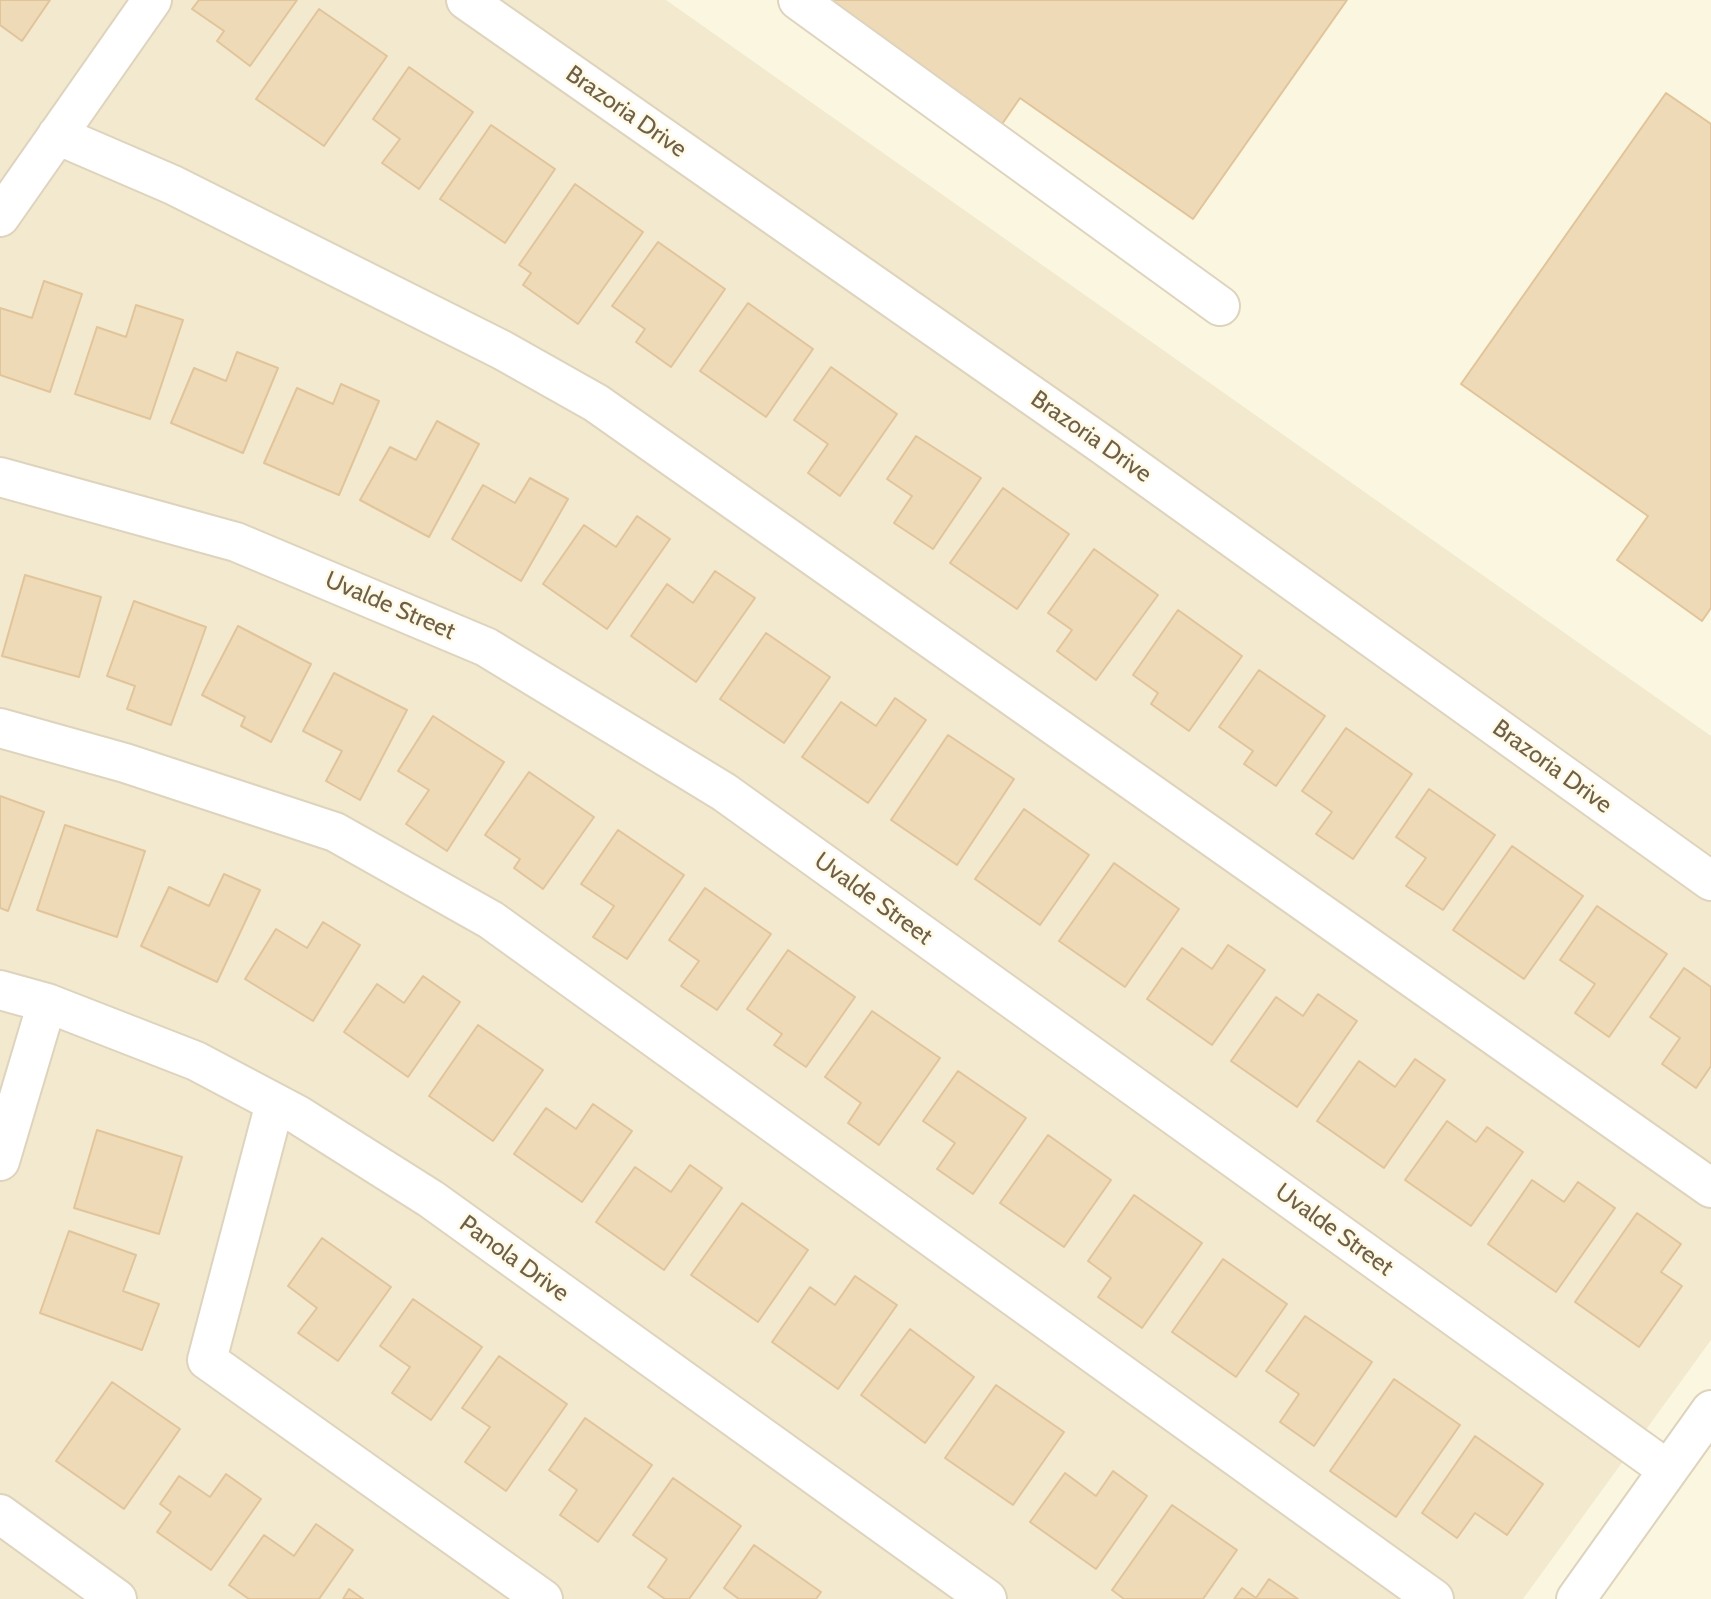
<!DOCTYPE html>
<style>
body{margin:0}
canvas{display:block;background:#fbf6e0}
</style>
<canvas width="1711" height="1599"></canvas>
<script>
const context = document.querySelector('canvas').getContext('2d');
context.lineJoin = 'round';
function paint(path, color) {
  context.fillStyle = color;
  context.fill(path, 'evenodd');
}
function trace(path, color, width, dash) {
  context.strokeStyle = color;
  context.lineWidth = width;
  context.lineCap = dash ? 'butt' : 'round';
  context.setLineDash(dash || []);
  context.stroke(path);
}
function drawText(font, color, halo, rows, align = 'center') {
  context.font = font + ' Cabin,sans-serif';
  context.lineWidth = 5;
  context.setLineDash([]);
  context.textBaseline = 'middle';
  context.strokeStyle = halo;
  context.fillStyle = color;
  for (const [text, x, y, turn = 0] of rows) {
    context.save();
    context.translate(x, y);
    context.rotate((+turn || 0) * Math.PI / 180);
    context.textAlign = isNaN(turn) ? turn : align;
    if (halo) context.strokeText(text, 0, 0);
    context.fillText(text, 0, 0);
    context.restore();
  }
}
const residential = new Path2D(`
 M 0,0 L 666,0 L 1711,736 L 1711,1340 L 1523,1599 L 0,1599 Z`);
const building = new Path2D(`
 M 0,0 L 50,0 L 22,41 L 0,25 Z
 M 199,0 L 297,0 L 250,66 L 217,41 L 224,31 L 192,9 Z
 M 819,0 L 1347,0 L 1193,219 L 1020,98 L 1000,127 Z
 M 319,9 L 387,56 L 324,146 L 256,99 Z
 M 409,67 L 473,112 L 419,189 L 382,163 L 400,139 L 373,119 Z
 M 1666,93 L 1711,124 L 1711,608 L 1702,621 L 1617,560 L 1648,516 L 1461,384 Z
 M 491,125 L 555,169 L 505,243 L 440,199 Z
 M 575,184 L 643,232 L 578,324 L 523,285 L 531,273 L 519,265 Z
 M 658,242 L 725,289 L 671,367 L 636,342 L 645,329 L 612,306 Z
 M 44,281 L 82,294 L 50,392 L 0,375 L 0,308 L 32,318 Z
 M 748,303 L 813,349 L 766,417 L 700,371 Z
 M 136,305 L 183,320 L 150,419 L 75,394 L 97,327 L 126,337 Z
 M 237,352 L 278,368 L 243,453 L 171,423 L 194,368 L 226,381 Z
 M 831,367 L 897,414 L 840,496 L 808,473 L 828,444 L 794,420 Z
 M 341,384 L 379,401 L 339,495 L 264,463 L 297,388 L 333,404 Z
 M 437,421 L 479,444 L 429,537 L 360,500 L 390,447 L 416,460 Z
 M 916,436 L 981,478 L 933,549 L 894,523 L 912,496 L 887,479 Z
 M 530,478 L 568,499 L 521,581 L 452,539 L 483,485 L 515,503 Z
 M 1003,488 L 1069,534 L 1017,609 L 950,563 Z
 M 637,516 L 670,539 L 607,629 L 543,584 L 584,525 L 616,547 Z
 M 1094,549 L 1158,595 L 1096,680 L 1057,651 L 1072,630 L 1048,613 Z
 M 715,571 L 755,598 L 696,682 L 631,636 L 667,584 L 693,603 Z
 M 25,575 L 101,597 L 79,677 L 2,656 Z
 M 134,601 L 206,627 L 171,725 L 127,709 L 135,686 L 107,676 Z
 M 1178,610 L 1242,656 L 1189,731 L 1151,704 L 1158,693 L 1133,675 Z
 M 238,626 L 311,664 L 271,742 L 241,726 L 245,717 L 202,695 Z
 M 766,633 L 830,677 L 784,743 L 720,699 Z
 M 1259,670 L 1325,716 L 1276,786 L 1244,764 L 1253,751 L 1219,727 Z
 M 334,673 L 407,710 L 360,800 L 326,781 L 342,751 L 303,731 Z
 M 895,698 L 926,720 L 868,803 L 802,757 L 841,702 L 876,726 Z
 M 433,716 L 504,762 L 447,851 L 406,824 L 429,790 L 398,771 Z
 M 1346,728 L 1412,774 L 1353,859 L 1316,834 L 1332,812 L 1302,791 Z
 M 948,735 L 1014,779 L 957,865 L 891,820 Z
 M 529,772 L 594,817 L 543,889 L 514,868 L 520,859 L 485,835 Z
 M 1429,789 L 1495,835 L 1443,910 L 1406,886 L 1426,858 L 1396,837 Z
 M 0,796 L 44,812 L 8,911 L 0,908 Z
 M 1024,809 L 1089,855 L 1040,925 L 975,879 Z
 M 65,825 L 145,851 L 117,937 L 37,910 Z
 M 618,830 L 684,875 L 627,959 L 593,937 L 614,906 L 581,884 Z
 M 1512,846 L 1583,896 L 1524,979 L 1453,930 Z
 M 1114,863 L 1179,909 L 1125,987 L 1059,941 Z
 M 224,874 L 260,890 L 217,982 L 141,946 L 169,887 L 209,906 Z
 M 705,888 L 771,934 L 717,1010 L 681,986 L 699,961 L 669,940 Z
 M 1597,906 L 1667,954 L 1609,1037 L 1575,1013 L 1595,984 L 1560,960 Z
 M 323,922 L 360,945 L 313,1021 L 245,979 L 276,929 L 307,948 Z
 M 1228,945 L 1265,970 L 1212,1045 L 1147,999 L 1182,948 L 1212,969 Z
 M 788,950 L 855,997 L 806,1067 L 774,1045 L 782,1034 L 747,1009 Z
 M 1684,968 L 1711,987 L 1711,1066 L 1696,1088 L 1662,1064 L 1680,1038 L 1650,1017 Z
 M 423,976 L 460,1002 L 408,1077 L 344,1032 L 377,984 L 404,1003 Z
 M 1318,994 L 1357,1021 L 1297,1107 L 1231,1061 L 1276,997 L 1303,1016 Z
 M 872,1011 L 940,1058 L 879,1145 L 848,1123 L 861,1103 L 825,1077 Z
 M 478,1025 L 543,1070 L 493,1141 L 429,1096 Z
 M 1415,1059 L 1445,1080 L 1384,1168 L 1317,1121 L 1359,1061 L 1395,1087 Z
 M 958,1071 L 1026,1118 L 973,1194 L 937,1169 L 955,1143 L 923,1121 Z
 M 593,1104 L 632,1131 L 582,1202 L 514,1154 L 546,1108 L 576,1129 Z
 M 1447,1121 L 1476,1142 L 1487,1127 L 1523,1152 L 1471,1226 L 1405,1180 Z
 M 97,1130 L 182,1157 L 159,1234 L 74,1208 Z
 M 1048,1135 L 1111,1180 L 1064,1247 L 1000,1203 Z
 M 690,1165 L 722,1188 L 664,1270 L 596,1222 L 635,1167 L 671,1192 Z
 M 1532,1180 L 1564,1202 L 1578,1182 L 1615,1208 L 1556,1292 L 1488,1244 Z
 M 1134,1195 L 1202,1243 L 1142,1328 L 1098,1297 L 1111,1278 L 1088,1261 Z
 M 742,1203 L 808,1250 L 758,1322 L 691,1275 Z
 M 1637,1213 L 1681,1244 L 1661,1272 L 1682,1286 L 1639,1347 L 1575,1302 Z
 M 69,1231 L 136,1255 L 123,1291 L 159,1304 L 142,1350 L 40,1313 Z
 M 322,1238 L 391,1287 L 338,1361 L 298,1333 L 317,1308 L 288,1286 Z
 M 1223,1259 L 1287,1304 L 1236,1377 L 1172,1332 Z
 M 855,1276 L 897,1305 L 838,1389 L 772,1342 L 810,1287 L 835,1305 Z
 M 413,1299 L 482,1347 L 431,1420 L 392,1393 L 410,1367 L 380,1346 Z
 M 1305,1316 L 1372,1362 L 1314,1446 L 1280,1422 L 1299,1394 L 1266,1371 Z
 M 910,1329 L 974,1377 L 925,1443 L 861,1395 Z
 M 499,1356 L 567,1404 L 506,1491 L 465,1462 L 490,1427 L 462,1408 Z
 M 1394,1379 L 1460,1425 L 1396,1517 L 1330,1471 Z
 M 112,1382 L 180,1429 L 124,1509 L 56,1461 Z
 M 996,1385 L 1064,1432 L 1013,1505 L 945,1458 Z
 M 585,1418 L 652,1465 L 598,1542 L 560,1515 L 577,1490 L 549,1470 Z
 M 1475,1436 L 1543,1484 L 1507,1535 L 1475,1513 L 1457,1538 L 1422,1513 Z
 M 1113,1471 L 1147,1496 L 1096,1569 L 1030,1522 L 1065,1473 L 1096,1496 Z
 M 226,1474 L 261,1499 L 211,1570 L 157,1532 L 171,1512 L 160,1504 L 179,1476 L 210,1497 Z
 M 673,1478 L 741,1526 L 689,1599 L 665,1599 L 648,1587 L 667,1559 L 633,1535 Z
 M 1172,1505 L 1237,1550 L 1203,1599 L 1124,1599 L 1112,1590 Z
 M 316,1524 L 353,1550 L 319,1599 L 249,1599 L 229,1585 L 264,1535 L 294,1556 Z
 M 754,1545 L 821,1592 L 816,1599 L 739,1599 L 724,1588 Z
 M 1269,1579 L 1298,1599 L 1234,1599 L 1242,1588 L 1256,1598 Z
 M 349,1589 L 363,1599 L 343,1599 Z`);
const minor = new Path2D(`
 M 466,0 L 1103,445 L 1711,881
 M 798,0 L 1220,306
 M 57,135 L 173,185 L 502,350 L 596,403 L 1711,1188
 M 0,217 L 152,0
 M 0,477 L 236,542 L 486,647 L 724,792 L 1668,1470
 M 0,728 L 125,763 L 335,832 L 491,920 L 1434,1599
 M 0,990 L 47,1003 L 196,1061 L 298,1115 L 431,1199 L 987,1599
 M 275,1103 L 207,1360 L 543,1599
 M 0,1161 L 47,1003
 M 0,1514 L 117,1599
 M 1576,1599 L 1711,1410`);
const streetNames = [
 ["Brazoria Drive",626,112,35],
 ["Brazoria Drive",1091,437,35],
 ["Uvalde Street",390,606,23],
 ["Brazoria Drive",1552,767,36],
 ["Uvalde Street",873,899,36],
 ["Uvalde Street",1334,1230,36],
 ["Panola Drive",514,1259,36]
];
paint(residential, '#f2e9cf');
paint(building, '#efdab8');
trace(building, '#e1c499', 2);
trace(minor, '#ded3bc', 42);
trace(minor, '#fff', 38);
drawText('24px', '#705f48', '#fefae5', streetNames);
</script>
